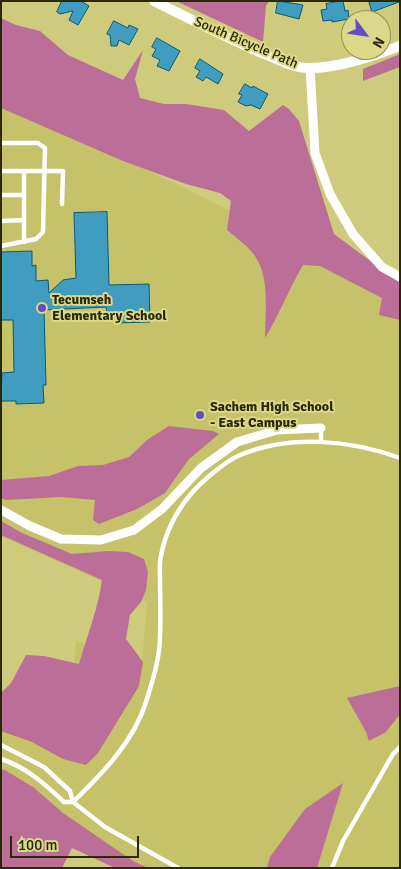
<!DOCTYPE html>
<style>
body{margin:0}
#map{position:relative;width:401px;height:869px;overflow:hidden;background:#cecc7c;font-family:Signika,sans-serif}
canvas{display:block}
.frame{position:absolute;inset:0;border:2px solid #2a2907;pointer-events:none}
.north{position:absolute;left:341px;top:10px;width:50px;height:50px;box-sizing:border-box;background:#dbd989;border:1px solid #949355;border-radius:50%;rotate:121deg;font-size:14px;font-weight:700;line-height:20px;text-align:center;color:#2a2907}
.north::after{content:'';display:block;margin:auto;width:18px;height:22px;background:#634cc4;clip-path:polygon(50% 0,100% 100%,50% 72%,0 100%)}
.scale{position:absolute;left:10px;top:836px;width:129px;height:22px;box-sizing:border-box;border:2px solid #2a2907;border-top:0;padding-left:6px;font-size:15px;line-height:18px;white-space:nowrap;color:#2a2907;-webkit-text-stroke:4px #dbd989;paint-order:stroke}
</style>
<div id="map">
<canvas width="401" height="869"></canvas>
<div class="frame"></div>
<div class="north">N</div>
<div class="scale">100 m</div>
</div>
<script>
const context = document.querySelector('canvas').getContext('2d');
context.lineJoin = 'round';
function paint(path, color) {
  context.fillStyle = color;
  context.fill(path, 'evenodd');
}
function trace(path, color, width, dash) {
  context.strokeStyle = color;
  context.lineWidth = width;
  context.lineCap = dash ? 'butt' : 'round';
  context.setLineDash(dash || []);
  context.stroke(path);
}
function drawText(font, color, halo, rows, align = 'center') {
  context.font = font + ' Signika,sans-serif';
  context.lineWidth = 4;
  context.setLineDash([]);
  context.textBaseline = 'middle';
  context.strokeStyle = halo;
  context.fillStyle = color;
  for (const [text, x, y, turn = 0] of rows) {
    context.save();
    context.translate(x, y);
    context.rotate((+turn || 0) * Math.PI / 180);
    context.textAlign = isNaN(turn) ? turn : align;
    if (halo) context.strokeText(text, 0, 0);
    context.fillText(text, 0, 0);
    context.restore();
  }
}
const built = new Path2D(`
 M 1,98 L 400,294 L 400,868 L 125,868 L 1,812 L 1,709 L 69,738 L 76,640 L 141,673 L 147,602 L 1,536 Z`);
const forest = new Path2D(`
 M 176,1 L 269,1 L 266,6 L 263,42 Z
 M 1,18 L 16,25 L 40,31 L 68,55 L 123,80 L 143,50 L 135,79 L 140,98 L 164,104 L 186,104 L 224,110 L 249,131 L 283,105 L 289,109 L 299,121 L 334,234 L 400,283 L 400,320 L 379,315 L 382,298 L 320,266 L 303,265 C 289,289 279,315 265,338 C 265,310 271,273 251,251 C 244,243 235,237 227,230 L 231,201 L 220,193 L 186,184 L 123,161 L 1,108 Z
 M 400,54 L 400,67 L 363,81 L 363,69 Z
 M 169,426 L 213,431 L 219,434 L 189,459 L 165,493 L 137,509 L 99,524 L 93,520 L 95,500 L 61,497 L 6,500 L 1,498 L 1,480 L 49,476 L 78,466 L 103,465 L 129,457 L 147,440 Z
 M 1,521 L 22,533 L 72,554 L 108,551 L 128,552 L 144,559 L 148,572 L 146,590 L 141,602 L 130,615 L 126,639 L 143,662 L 139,686 L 98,753 L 86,765 L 63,759 L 32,742 L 1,731 L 1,693 L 11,683 L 26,655 L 44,656 L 79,664 C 87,636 98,609 102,580 L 1,535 Z
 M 400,686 L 400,714 L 386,732 L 369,741 L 366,732 L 347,698 Z
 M 3,769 L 33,787 L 63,813 L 133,861 L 148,868 L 115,868 L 72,848 L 62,868 L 1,868 L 1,774 Z
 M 343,783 L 317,868 L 267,868 L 270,857 L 305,809 Z`);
const building = new Path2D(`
 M 62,1 L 81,1 L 89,6 L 78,25 L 69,20 L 73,11 L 60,14 L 57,12 Z
 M 278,1 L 303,5 L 299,19 L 276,13 Z
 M 343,1 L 345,11 L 348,10 L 349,19 L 332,22 L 332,20 L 323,21 L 321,10 L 327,9 L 326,4 Z
 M 374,1 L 399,1 L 399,2 L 372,12 L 369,3 Z
 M 114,21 L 128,28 L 129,25 L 138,29 L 129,45 L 119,40 L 117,46 L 111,46 L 110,35 L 107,34 Z
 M 157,38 L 180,51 L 169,71 L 157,66 L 160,60 L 152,56 L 156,49 L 152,47 Z
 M 200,59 L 223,74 L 218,84 L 206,77 L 203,81 L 196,77 L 200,71 L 195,68 Z
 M 245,84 L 252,88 L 253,86 L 268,94 L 260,109 L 251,105 L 246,106 L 238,102 L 242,95 L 239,94 Z
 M 107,212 L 109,285 L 149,284 L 150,322 L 115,323 L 115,312 L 107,312 L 106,307 L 44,310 L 46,385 L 43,385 L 44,403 L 16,404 L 16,401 L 1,401 L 2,373 L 14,372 L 13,320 L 1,320 L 1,252 L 32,251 L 32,266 L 36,265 L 36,281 L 48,280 L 49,293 L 63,280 L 76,278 L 74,213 Z`);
const service = new Path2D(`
 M 1,143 L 38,143 L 45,148 L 43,232 L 36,239 L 1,246
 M 1,171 L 63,171 L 62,204
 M 24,171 L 24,242
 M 1,195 L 24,195
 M 1,221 L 24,220
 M 321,428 L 321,442
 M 1,745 L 44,767 L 70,791 L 73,802 L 105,827 L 178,868
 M 1,759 C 26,767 45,784 64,802 L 73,802 C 102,774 134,741 146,702 C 153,680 160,658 160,635 C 161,616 160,597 160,578 C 160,571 159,563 161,556 C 165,534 176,512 190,495 C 201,482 224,462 240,455 C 290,434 350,440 400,458
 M 332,868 L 343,841 L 393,754 L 400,747`);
const minor = new Path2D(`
 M 310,68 L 315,153 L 330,194 L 353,234 L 382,267 L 400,277
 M 1,510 L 30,526 L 61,539 L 101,540 L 134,530 L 162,509 L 201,468 L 237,442 L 277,430 L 321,428`);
const tertiary = new Path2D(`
 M 154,1 C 188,18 222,35 257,51 C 273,57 290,67 307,68 C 336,69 373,56 400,46`);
const markers = [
 [42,308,5,"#634cc4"],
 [200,415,5,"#634cc4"]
];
const streetNames = [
 ["South Bicycle Path",246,43,23]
];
const poiNames = [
 ["Tecumseh",52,300],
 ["Elementary School",52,316],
 ["Sachem High School",210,407],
 ["- East Campus",210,423]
];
paint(built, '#c5c269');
paint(forest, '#bb6f98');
paint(building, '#409dc0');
trace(building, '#0a5a74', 1);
trace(service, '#fff', 4.5);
trace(minor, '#fff', 9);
trace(tertiary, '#fff', 10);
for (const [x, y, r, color] of markers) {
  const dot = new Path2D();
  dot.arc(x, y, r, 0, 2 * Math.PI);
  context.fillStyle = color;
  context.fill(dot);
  trace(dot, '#dbd989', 2);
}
drawText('14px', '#2a2907', '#dbd989', streetNames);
drawText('bold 14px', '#2a2907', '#dbd989', poiNames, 'left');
</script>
